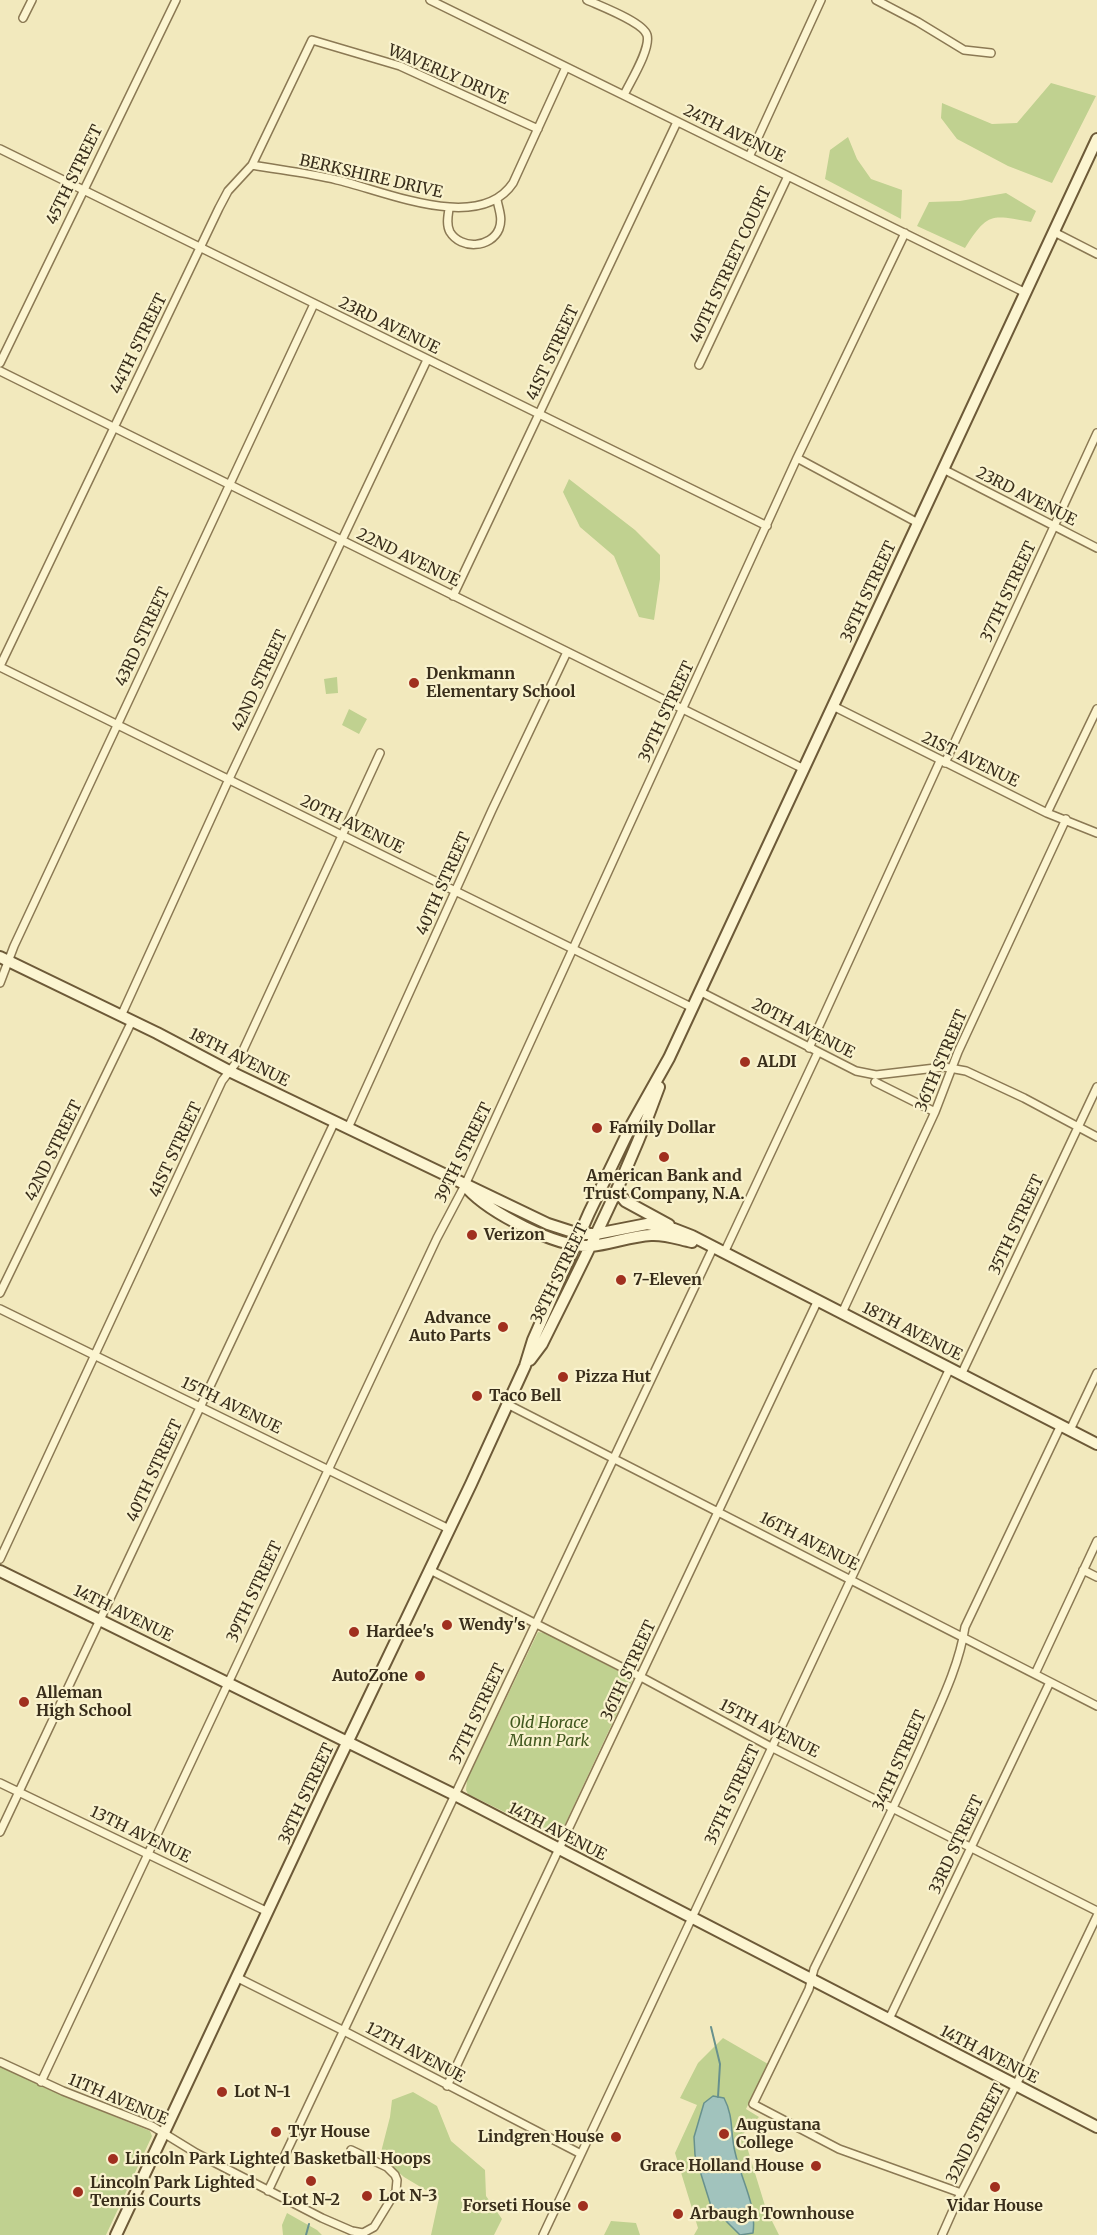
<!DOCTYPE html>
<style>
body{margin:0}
canvas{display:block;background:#f2e9bd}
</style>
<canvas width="1097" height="2235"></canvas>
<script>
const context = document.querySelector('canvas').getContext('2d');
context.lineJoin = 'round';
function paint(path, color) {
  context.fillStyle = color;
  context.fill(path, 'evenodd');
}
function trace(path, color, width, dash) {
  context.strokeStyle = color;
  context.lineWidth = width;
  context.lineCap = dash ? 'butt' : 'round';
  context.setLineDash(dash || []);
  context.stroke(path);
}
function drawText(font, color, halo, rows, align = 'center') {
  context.font = font + ' Merriweather,serif';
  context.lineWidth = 4.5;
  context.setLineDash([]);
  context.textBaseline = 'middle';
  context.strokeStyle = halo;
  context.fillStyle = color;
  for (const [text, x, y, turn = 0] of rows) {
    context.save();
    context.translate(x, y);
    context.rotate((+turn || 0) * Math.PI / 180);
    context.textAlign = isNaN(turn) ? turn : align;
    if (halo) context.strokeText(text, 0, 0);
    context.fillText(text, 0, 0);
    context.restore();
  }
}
const green = new Path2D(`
 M 1051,83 L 1096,96 L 1052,183 L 1008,166 L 957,139 L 941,118 L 942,103 L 992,124 L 1017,123 Z
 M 848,137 L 857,159 L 871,179 L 902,190 L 901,219 L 825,179 L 830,150 Z
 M 1006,193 L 1036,211 L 1031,222 C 991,215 988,212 965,248 L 917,226 L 929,202 L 960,201 Z
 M 569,479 L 635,530 L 660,555 L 660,579 L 654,620 L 639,617 L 614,556 L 580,527 L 563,492 Z
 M 337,677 L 338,693 L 326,694 L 324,679 Z
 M 349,709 L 367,719 L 359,734 L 342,725 Z
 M 538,1632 L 545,1633 L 630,1677 L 632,1681 L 561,1833 L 555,1837 L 468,1794 L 466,1790 L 467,1780 Z
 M 723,2038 L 768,2064 L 746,2109 L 759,2117 L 743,2134 L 766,2209 L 779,2235 L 694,2235 L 698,2228 L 675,2153 L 697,2105 L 680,2098 L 698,2063 Z
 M 0,2066 L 45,2088 L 150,2131 L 152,2136 L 106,2235 L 0,2235 Z
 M 413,2092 L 437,2106 L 451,2141 L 485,2170 L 486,2196 L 502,2219 L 494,2235 L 431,2235 L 439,2198 L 404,2177 L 380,2156 L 390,2117 L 392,2100 Z
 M 287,2213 L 317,2230 L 322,2235 L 283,2235 L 282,2225 Z
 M 611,2221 L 636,2223 L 640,2235 L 604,2235 Z`);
const water = new Path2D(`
 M 713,2096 L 724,2098 C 734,2117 730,2132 735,2152 C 741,2180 757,2205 753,2233 L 740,2235 L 711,2206 L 695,2155 L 694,2137 L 704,2103 Z`);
const stream = new Path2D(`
 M 711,2027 L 720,2064 L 718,2097
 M 306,2235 L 309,2224`);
const street = new Path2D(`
 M 430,0 L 1026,293
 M 587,0 C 600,6 643,22 647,35 C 651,49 630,82 624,95
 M 876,0 L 918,22 L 964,50 L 991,53
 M 23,18 L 32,0
 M 0,149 L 767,526
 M 749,157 L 821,0
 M 252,165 C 280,170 309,173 337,180 C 385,191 479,234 513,183 L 566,67
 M 449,209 C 448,216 446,225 450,232 C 461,250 491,248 499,229 C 503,219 499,210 497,200
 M 1054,232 L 1097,254
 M 0,363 L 176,0
 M 699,365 L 788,176
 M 0,371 L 804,769
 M 797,458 L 918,523
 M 943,469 L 1097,548
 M 453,596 L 677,122
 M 0,666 L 219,208 L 228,191 L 252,165 L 312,40 L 400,66 L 538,129
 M 0,667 L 693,1008
 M 833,706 L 1047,813 L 1097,833
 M 945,763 L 1097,433
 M 1047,813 L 1097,709
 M 0,983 L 14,946 L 314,304
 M 701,992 L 856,1071 L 876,1075 L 944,1067 L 966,1071 L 1024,1098 L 1097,1137
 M 121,1016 L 229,779 L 427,360
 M 809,1048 L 940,761
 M 875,1082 L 935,1112
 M 348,1128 L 492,810 L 567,652
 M 724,1253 L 818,1052
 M 0,1293 L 132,1021
 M 0,1309 L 449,1529
 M 842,1313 L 935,1112 L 958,1052 L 1066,819
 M 961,1375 L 1097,1087
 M 507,1404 L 1097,1706
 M 1070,1430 L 1097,1373
 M 0,1559 L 222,1081 L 239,1059 L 380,753
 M 430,1570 L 641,1677 L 771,1747 L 1097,1911
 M 1083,1570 L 1097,1577
 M 1035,1674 L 1097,1541
 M 0,1783 L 268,1912
 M 0,1832 L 335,1121
 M 236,1977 L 344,2031 L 581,2154
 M 889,2019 L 1050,1682
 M 0,2062 L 63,2091 L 152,2126 L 196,2153 L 322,2218 L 352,2231 L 363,2233 L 374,2227 L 396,2191 L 397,2180 L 395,2175 L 387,2167 L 351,2150
 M 41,2082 L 437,1238 L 465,1185 L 797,458 L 905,233
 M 447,2086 L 818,1300
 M 268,2191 L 713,1248
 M 961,2193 L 839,2149 L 753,2104 L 809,1989 L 814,1969 C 851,1894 889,1819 923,1743 C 939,1706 959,1667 965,1627 L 1061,1425
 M 543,2235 L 950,1368
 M 942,2235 L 958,2199 L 1016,2085 L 1097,1916`);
const secondary = new Path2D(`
 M 0,957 L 157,1033 L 229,1071 L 548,1224 L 579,1234 L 596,1234 L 647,1224 L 674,1229 L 692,1236 L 1097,1444
 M 619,1185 L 618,1192 L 625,1201 L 669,1225
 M 467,1188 C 490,1213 557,1248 591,1246 C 611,1244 631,1236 651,1235 C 665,1234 678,1239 692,1242
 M 530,1360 L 542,1344 C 584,1259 627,1176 659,1087
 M 0,1571 L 455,1795 L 1097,2127
 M 116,2235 L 324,1791 L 471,1484 L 525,1366 L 533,1340 L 589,1213 L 632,1124 L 669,1058 L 1097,139`);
const markers = [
 [414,683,6,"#a0301f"],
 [745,1062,6,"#a0301f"],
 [597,1128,6,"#a0301f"],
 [664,1157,6,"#a0301f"],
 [472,1235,6,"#a0301f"],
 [621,1280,6,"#a0301f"],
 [503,1327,6,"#a0301f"],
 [563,1377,6,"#a0301f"],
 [477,1396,6,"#a0301f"],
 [447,1625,6,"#a0301f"],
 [354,1632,6,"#a0301f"],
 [420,1676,6,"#a0301f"],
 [24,1702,6,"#a0301f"],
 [222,2092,6,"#a0301f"],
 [276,2132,6,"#a0301f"],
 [724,2134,6,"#a0301f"],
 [616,2137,6,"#a0301f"],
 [113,2159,6,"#a0301f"],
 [816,2166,6,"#a0301f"],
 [311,2181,6,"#a0301f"],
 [995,2187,6,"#a0301f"],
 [78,2192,6,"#a0301f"],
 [367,2196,6,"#a0301f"],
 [583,2206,6,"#a0301f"],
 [678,2214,6,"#a0301f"]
];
const streetNames = [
 ["WAVERLY DRIVE",448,75,23],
 ["24TH AVENUE",734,134,26],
 ["45TH STREET",75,175,-64],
 ["BERKSHIRE DRIVE",371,177,13],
 ["40TH STREET COURT",731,265,-65],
 ["23RD AVENUE",389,326,26],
 ["44TH STREET",139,344,-64],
 ["41ST STREET",553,353,-65],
 ["23RD AVENUE",1026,497,27],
 ["22ND AVENUE",408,558,26],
 ["38TH STREET",869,592,-65],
 ["37TH STREET",1009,592,-65],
 ["43RD STREET",143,637,-65],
 ["42ND STREET",260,681,-65],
 ["39TH STREET",667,712,-65],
 ["21ST AVENUE",970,760,26],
 ["20TH AVENUE",352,825,26],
 ["40TH STREET",444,884,-66],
 ["20TH AVENUE",803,1029,27],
 ["18TH AVENUE",239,1058,27],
 ["36TH STREET",942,1061,-67],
 ["41ST STREET",176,1150,-65],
 ["42ND STREET",54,1151,-64],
 ["39TH STREET",464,1153,-64],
 ["35TH STREET",1017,1225,-65],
 ["38TH STREET",560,1274,-64],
 ["18TH AVENUE",912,1332,27],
 ["15TH AVENUE",231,1406,26],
 ["40TH STREET",155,1471,-65],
 ["16TH AVENUE",809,1542,27],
 ["39TH STREET",255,1592,-65],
 ["14TH AVENUE",123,1614,26],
 ["36TH STREET",629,1671,-65],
 ["37TH STREET",478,1714,-65],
 ["15TH AVENUE",769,1729,27],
 ["34TH STREET",900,1761,-66],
 ["38TH STREET",307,1794,-65],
 ["35TH STREET",733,1795,-65],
 ["14TH AVENUE",557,1832,27],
 ["13TH AVENUE",140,1835,26],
 ["33RD STREET",957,1845,-65],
 ["12TH AVENUE",415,2053,28],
 ["14TH AVENUE",989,2055,27],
 ["11TH AVENUE",118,2100,23],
 ["32ND STREET",976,2134,-63]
];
const poiNames = [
 ["Denkmann",426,674],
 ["Elementary School",426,692],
 ["ALDI",757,1062],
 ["Family Dollar",609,1128],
 ["American Bank and",664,1176,"center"],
 ["Trust Company, N.A.",664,1194,"center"],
 ["Verizon",484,1235],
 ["7-Eleven",633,1280],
 ["Advance",491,1318,"right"],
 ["Auto Parts",491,1336,"right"],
 ["Pizza Hut",575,1377],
 ["Taco Bell",489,1396],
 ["Wendy's",459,1625],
 ["Hardee's",366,1632],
 ["AutoZone",408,1676,"right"],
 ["Alleman",36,1693],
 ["High School",36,1711],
 ["Lot N-1",234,2092],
 ["Augustana",736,2125],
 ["College",736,2143],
 ["Tyr House",288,2132],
 ["Lindgren House",604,2137,"right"],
 ["Lincoln Park Lighted Basketball Hoops",125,2159],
 ["Grace Holland House",804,2166,"right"],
 ["Lincoln Park Lighted",90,2183],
 ["Tennis Courts",90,2201],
 ["Lot N-3",379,2196],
 ["Lot N-2",311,2200,"center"],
 ["Forseti House",571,2206,"right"],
 ["Vidar House",995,2206,"center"],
 ["Arbaugh Townhouse",690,2214]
];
const parkNames = [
 ["Old Horace",549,1723],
 ["Mann Park",549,1741]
];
paint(green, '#c0d190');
paint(water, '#a1c3bd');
trace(water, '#68918d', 1.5);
trace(stream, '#68918d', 2);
trace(street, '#8b7954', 10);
trace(secondary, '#6d5a38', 14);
trace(street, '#fcf5d1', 7);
trace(secondary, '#fcf5d1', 10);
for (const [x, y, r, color] of markers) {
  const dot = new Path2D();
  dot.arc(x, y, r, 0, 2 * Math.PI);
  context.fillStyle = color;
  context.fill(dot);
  trace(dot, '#f9f2cd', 2);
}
drawText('16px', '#392e1b', '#f9f2cd', streetNames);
drawText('bold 16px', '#392e1b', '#f9f2cd', poiNames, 'left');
drawText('italic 16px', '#41581f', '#f9f2cd', parkNames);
</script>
